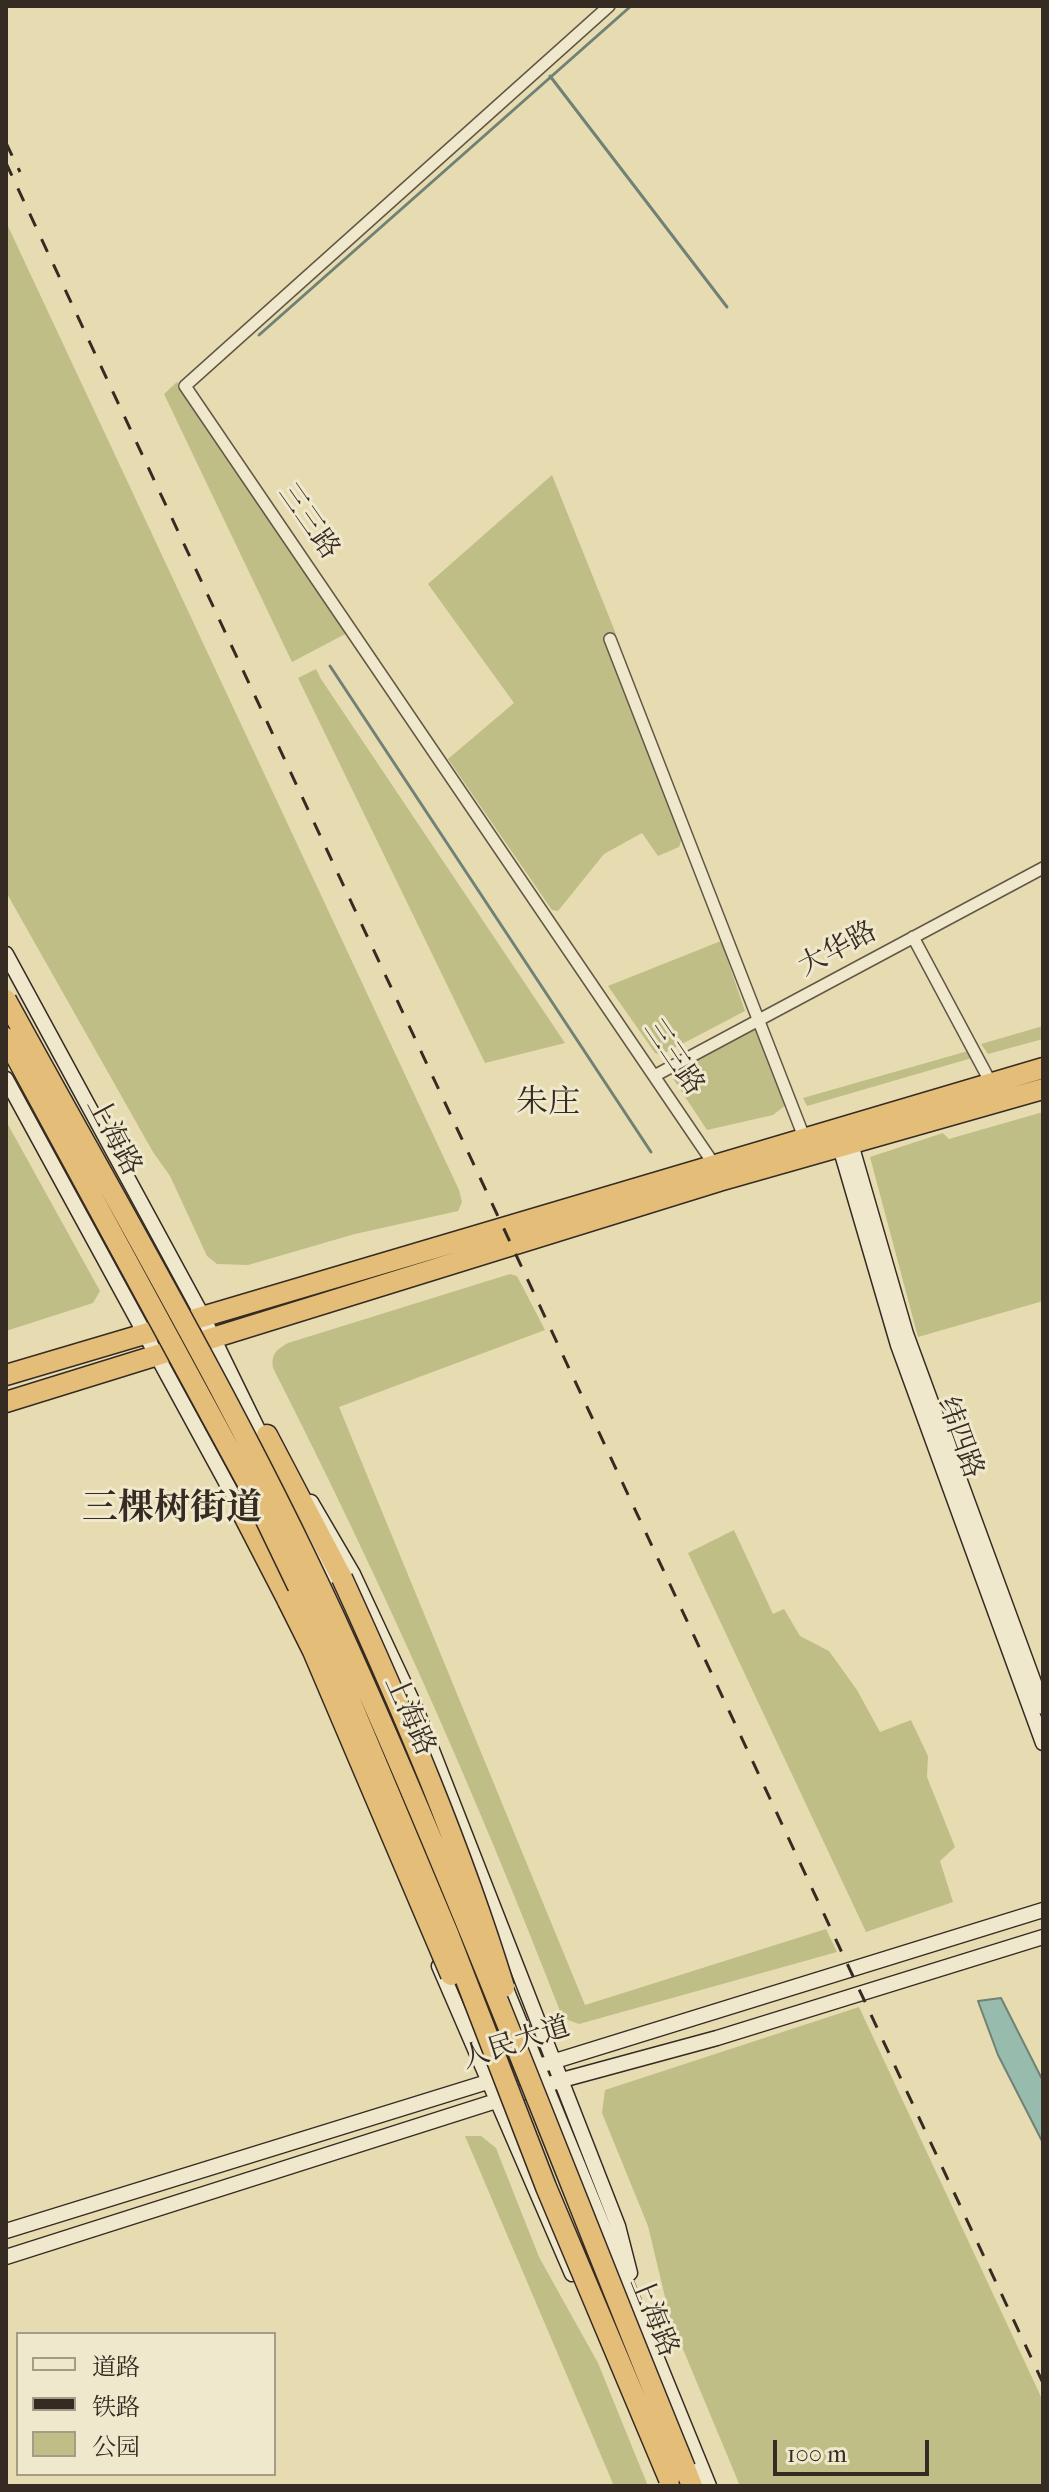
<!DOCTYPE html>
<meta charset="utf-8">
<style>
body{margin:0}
#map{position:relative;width:1049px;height:2492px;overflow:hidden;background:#e7dcb1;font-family:"IM FELL French Canon","Noto Serif SC",serif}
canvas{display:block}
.frame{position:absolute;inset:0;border:8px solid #352b23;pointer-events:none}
.legend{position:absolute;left:16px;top:2332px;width:260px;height:144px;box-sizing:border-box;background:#efe8cc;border:2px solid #a59c88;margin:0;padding:10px 14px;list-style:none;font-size:24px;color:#352b23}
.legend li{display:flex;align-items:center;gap:16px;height:40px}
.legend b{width:40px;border:2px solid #a59c88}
.scale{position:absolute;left:773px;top:2440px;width:156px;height:36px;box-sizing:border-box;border:4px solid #352b23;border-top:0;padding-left:10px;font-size:24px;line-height:28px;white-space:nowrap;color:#352b23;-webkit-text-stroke:6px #efe8cc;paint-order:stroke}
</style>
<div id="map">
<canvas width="1049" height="2492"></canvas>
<div class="frame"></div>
<ul class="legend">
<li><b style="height:10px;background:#efe8cc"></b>道路</li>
<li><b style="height:10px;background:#352b23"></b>铁路</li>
<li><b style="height:22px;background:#bebe86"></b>公园</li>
</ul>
<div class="scale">100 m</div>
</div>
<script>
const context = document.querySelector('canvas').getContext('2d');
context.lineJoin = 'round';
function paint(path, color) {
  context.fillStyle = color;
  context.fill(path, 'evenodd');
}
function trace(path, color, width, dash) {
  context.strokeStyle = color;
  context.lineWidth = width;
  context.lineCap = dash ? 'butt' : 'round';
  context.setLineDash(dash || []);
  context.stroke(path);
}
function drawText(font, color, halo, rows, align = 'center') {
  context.font = font + ' "IM FELL French Canon","Noto Serif SC",serif';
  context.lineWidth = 6;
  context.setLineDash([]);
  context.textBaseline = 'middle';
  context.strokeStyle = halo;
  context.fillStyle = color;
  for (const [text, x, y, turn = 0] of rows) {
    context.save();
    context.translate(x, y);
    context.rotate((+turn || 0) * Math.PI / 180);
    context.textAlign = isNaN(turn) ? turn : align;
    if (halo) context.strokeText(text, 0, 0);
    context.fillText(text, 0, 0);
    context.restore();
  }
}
const green = new Path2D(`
 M 6,222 L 459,1190 L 462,1202 L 458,1211 L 355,1234 L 248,1265 L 217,1264 L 207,1256 L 170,1176 L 153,1152 L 6,892 Z
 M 177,382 L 349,632 L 292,662 L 164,394 Z
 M 552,475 L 616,634 L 607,638 L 682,838 L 679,847 L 658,856 L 642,833 L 604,854 L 558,911 L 552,910 L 448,759 L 514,703 L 428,584 Z
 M 316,669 L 321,679 L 565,1043 L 485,1063 L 298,678 Z
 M 721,941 L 745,1011 L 661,1055 L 655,1053 L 608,986 Z
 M 1043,1026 L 1043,1039 L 988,1054 L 981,1044 Z
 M 756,1029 L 786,1105 L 773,1115 L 707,1130 L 670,1074 Z
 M 968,1051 L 972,1058 L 807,1106 L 803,1098 Z
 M 1043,1112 L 1043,1301 L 918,1337 L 870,1157 L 943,1133 L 949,1139 Z
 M 6,1121 L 100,1291 L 93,1303 L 6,1331 Z
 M 510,1274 L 517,1276 L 545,1330 L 339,1407 L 585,2005 L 826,1929 L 837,1952 L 579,2024 L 568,2020 L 560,2011 C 475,1791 380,1578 273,1368 C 271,1354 276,1350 288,1343 Z
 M 734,1530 L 773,1614 L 784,1609 L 800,1636 L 829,1651 L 857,1690 L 880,1732 L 911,1720 L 928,1756 L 927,1777 L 955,1847 L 940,1861 L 953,1902 L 866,1932 L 688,1553 Z
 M 859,2007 L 1043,2401 L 1043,2486 L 740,2486 L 670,2318 L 648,2226 L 602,2113 L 605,2090 Z
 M 465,2136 L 481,2136 L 496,2148 L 539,2257 L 598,2363 L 648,2486 L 614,2486 Z`);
const water = new Path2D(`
 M 1001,1998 L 1043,2081 L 1043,2143 L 998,2055 L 978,2001 Z`);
const stream = new Path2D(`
 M 550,76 L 727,307
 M 259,335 L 631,6
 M 330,666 L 651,1152`);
const street = new Path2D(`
 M 609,6 L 185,386 L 709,1157
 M 610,639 L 804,1137
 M 913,937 L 991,1083
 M 656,1075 L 1043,868`);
const secondary = new Path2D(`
 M 6,954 L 202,1315 L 265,1444
 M 6,1079 L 247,1521
 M 851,1144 L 906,1334 L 1043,1707
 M 840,1147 L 898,1345 L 1043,1743
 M 311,1502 L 353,1574 L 416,1709 L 618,2226 L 630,2273
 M 298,1514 L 388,1705
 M 439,1966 L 572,2274
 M 502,1979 L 709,2486
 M 6,2231 L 1043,1910
 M 6,2257 L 562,2080 L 717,2038 L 1043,1937`);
const highway = new Path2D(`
 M 6,1375 L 1043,1068
 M 6,1402 L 719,1181 L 1043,1089
 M 267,1435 L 342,1578
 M 243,1514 L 288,1601
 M 685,2468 L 692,2486`);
const rail = new Path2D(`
 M 6,143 L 20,172
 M 6,163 L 1043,2383`);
const highwayBridge = new Path2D(`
 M 6,1000 C 123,1214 248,1425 348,1647 C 470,1917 573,2195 685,2468
 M 6,1038 L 253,1493 L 330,1653 L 449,1936 L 546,2187 L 669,2479
 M 342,1578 C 403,1711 461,1847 504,1987
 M 288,1601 L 313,1651 L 451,1975`);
const streetNames = [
 ["三三路",308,522,55],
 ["大华路",838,950,-28],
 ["三三路",673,1058,56],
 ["上海路",113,1137,62],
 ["纬四路",959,1438,70],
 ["上海路",409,1716,66],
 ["人民大道",516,2044,-18],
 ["上海路",653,2317,68]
];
const quarterNames = [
 ["朱庄",548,1104]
];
const districtNames = [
 ["三棵树街道",172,1510]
];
paint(green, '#bebe86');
paint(water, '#97bbad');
trace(water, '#708176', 2);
trace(stream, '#708176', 3);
trace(street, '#625746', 14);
trace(secondary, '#352b23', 17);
trace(highway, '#352b23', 23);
trace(street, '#efe8cc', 11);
trace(secondary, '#efe8cc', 14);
trace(highway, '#e4be78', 20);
trace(rail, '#352b23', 3, [14, 14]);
trace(highwayBridge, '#352b23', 23, []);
trace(highwayBridge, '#e4be78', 20);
drawText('28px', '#352b23', '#efe8cc', streetNames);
drawText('32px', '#352b23', '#efe8cc', quarterNames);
drawText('bold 36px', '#352b23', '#efe8cc', districtNames);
</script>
